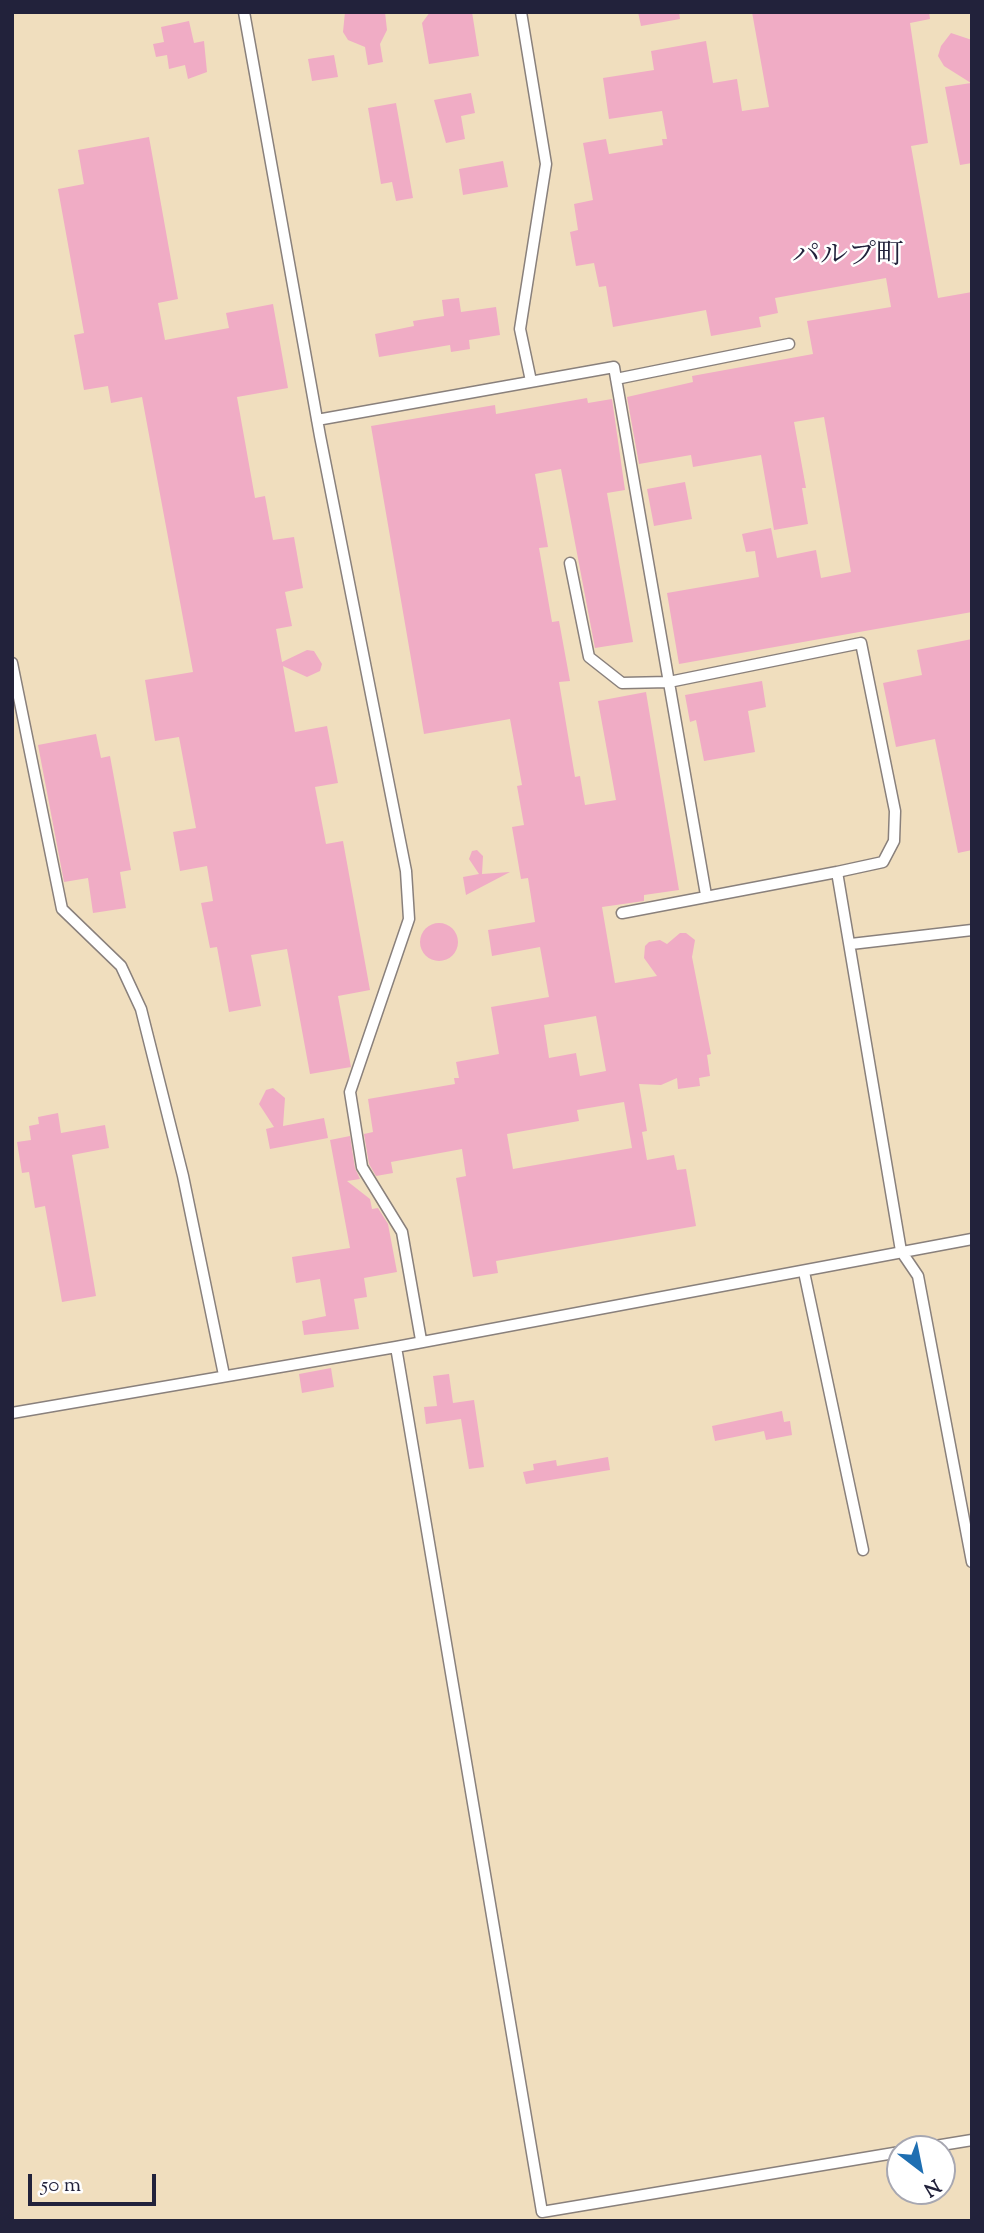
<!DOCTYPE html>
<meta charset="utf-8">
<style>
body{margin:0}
#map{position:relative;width:984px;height:2233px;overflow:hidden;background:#f0debe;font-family:"Sorts Mill Goudy",serif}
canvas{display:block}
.frame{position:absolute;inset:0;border:14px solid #22223b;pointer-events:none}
.north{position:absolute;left:886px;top:2135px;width:70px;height:70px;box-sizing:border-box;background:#fff;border:2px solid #a7a7b1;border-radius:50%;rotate:148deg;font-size:19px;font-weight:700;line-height:28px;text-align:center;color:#22223b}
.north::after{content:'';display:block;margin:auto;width:24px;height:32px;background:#1f6fb2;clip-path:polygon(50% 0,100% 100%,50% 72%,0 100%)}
.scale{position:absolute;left:28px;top:2174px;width:128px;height:32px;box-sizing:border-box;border:4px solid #22223b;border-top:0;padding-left:9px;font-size:21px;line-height:24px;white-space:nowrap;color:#22223b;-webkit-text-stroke:5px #fff;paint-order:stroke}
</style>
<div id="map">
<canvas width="984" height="2233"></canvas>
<div class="frame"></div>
<div class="north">N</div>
<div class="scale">50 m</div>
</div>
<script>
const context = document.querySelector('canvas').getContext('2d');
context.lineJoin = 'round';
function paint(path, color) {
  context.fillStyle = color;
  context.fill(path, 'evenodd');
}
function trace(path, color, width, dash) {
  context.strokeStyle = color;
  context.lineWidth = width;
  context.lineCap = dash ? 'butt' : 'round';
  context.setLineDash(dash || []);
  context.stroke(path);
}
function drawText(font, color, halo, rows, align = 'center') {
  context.font = font + ' "Sorts Mill Goudy","Noto Serif JP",serif';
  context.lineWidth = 5;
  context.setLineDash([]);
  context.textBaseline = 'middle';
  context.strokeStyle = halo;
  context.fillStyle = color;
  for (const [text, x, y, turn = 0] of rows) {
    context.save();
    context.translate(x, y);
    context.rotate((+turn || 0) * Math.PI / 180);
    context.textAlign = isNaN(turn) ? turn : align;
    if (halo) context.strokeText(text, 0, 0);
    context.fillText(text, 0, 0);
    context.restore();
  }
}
const building = new Path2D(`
 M 345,12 L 385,12 L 387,30 L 380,44 L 383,62 L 368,65 L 365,47 L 348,40 L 343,32 Z
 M 430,12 L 472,12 L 479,56 L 429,64 L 422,23 Z
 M 638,12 L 679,12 L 680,19 L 641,26 Z
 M 752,12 L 929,12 L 930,19 L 910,23 L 928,143 L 911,146 L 938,298 L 972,292 L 972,612 L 679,664 L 667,593 L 759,577 L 755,551 L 746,552 L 742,534 L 771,528 L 777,558 L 816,550 L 821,578 L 851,572 L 824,417 L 794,422 L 806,488 L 802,488 L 808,524 L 774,530 L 761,455 L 693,467 L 691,455 L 639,464 L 627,397 L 693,382 L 692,376 L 813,354 L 807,321 L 891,307 L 886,278 L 775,298 L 778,313 L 759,317 L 761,327 L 711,336 L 706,310 L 613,327 L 606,286 L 599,287 L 594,263 L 576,266 L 570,232 L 578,230 L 574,204 L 593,200 L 583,143 L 606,139 L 609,154 L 663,145 L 662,139 L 667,139 L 662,111 L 609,119 L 603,78 L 654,70 L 651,51 L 706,41 L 713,83 L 737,79 L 742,111 L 769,107 Z
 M 189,21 L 194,43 L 204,41 L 207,72 L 188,79 L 185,65 L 169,69 L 167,55 L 156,57 L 153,44 L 164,42 L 161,27 Z
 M 951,33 L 972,40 L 972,163 L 960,165 L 945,87 L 971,83 L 944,66 L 938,56 L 941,46 Z
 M 334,55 L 338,77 L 312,81 L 308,59 Z
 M 471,93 L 475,113 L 461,116 L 465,139 L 446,143 L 434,100 Z
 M 396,103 L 413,198 L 396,201 L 392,182 L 381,184 L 368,108 Z
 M 149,137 L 178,299 L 158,303 L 165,340 L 229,328 L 226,313 L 273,304 L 288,388 L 237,397 L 255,498 L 265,496 L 273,540 L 294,537 L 303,588 L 285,592 L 292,626 L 276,629 L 282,662 L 307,650 L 314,651 L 322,664 L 320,671 L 307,677 L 283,666 L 295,732 L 327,726 L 338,783 L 315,787 L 326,844 L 343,841 L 370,990 L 338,996 L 351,1067 L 310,1074 L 287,949 L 251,955 L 261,1006 L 229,1012 L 217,947 L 210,948 L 201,903 L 213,901 L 207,866 L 180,871 L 173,832 L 196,828 L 179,737 L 155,741 L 145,680 L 193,672 L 142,397 L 111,403 L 108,386 L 84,390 L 74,335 L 84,333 L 58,189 L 84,184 L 78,150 Z
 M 503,161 L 508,187 L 463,195 L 459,169 Z
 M 459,298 L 461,312 L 496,307 L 500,335 L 469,340 L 470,349 L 451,352 L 450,345 L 379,357 L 375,334 L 414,326 L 413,321 L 444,316 L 442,300 Z
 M 587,398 L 588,403 L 612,399 L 625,490 L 607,493 L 633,642 L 595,648 L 561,469 L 535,474 L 548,547 L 539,548 L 552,622 L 559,621 L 570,681 L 559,682 L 575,777 L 580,776 L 585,805 L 616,800 L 598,701 L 646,692 L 679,890 L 644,895 L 644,901 L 602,907 L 615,983 L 657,976 L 644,958 L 645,946 L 649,942 L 660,940 L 667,944 L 680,933 L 686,933 L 695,940 L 692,957 L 711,1054 L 707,1055 L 710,1076 L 699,1078 L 700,1086 L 678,1089 L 677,1078 L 661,1085 L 639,1084 L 647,1131 L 642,1132 L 647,1160 L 674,1155 L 677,1170 L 686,1169 L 696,1226 L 496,1261 L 498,1273 L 473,1277 L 456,1178 L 466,1176 L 462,1149 L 391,1162 L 393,1173 L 376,1176 L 369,1164 L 364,1134 L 373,1132 L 368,1099 L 455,1084 L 454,1078 L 459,1078 L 456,1062 L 499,1054 L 491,1007 L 549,997 L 540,947 L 492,956 L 488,930 L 535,922 L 528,878 L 521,879 L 512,827 L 524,825 L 517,786 L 522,785 L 510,719 L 424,734 L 371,426 L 495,405 L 496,414 ZM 596,1016 L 606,1071 L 580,1076 L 576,1053 L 549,1058 L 544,1025 ZM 624,1102 L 632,1148 L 513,1169 L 507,1134 L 579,1121 L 577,1110 Z
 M 685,482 L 692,519 L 654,526 L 647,489 Z
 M 972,639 L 972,850 L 958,853 L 935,739 L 896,747 L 883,683 L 922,675 L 917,650 Z
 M 762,681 L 766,707 L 748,711 L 755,752 L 704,761 L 696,720 L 690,722 L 685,695 Z
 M 96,734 L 101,758 L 110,756 L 131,870 L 120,872 L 126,908 L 93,913 L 88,878 L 64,882 L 38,745 Z
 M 477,850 L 483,856 L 482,874 L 510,872 L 466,895 L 463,877 L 479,874 L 469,859 L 472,851 Z
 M420 942a19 19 0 1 1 38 0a19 19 0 1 1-38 0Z
 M 273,1088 L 285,1098 L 283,1126 L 324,1118 L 328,1138 L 270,1149 L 266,1129 L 274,1127 L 259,1104 L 266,1090 Z
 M 58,1113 L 61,1133 L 105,1125 L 109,1148 L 72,1155 L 96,1296 L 62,1302 L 45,1206 L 35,1208 L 29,1172 L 22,1173 L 17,1142 L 31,1140 L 29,1126 L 39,1124 L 38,1117 Z
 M 350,1136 L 355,1168 L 360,1179 L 347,1181 L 370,1199 L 372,1209 L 378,1208 L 388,1224 L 397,1272 L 364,1278 L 367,1297 L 354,1299 L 359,1329 L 304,1335 L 302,1321 L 326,1316 L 320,1279 L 296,1283 L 292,1257 L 350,1248 L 330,1140 Z
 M 331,1368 L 334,1387 L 302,1393 L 299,1374 Z
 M 449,1374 L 453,1403 L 474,1400 L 484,1467 L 469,1469 L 461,1419 L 426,1424 L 424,1407 L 437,1406 L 433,1376 Z
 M 782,1411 L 784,1422 L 790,1421 L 792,1435 L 766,1440 L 764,1431 L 715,1441 L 712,1426 Z
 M 608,1457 L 610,1470 L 526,1484 L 523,1472 L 534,1470 L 533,1464 L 556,1460 L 557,1466 Z`);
const service = new Path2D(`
 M 244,12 L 320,436 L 406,871 L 409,919 L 350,1092 L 362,1167 L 402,1232 L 421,1340
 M 521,12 L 546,164 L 520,329 L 531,381
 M 616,379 L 789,344
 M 317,420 L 614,367 L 706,895
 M 570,563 L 589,657 L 622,683 L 669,682 L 861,643 L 895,811 L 894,841 L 883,862 L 837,872
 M 12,663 L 62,909 L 121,966 L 141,1009 L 183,1176 L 224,1375
 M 622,913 L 837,872 L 901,1251 L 918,1276 L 972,1562
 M 851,944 L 972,930
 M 804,1272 L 863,1550
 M 396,1347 L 542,2212 L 900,2152
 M 12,1413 L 396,1347 L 972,1239
 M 917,2149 L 972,2140`);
const quarterNames = [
 ["パルプ町",848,258]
];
paint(building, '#f0acc5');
trace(service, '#89807c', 13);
trace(service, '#fff', 10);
drawText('28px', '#22223b', '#fff', quarterNames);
</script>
